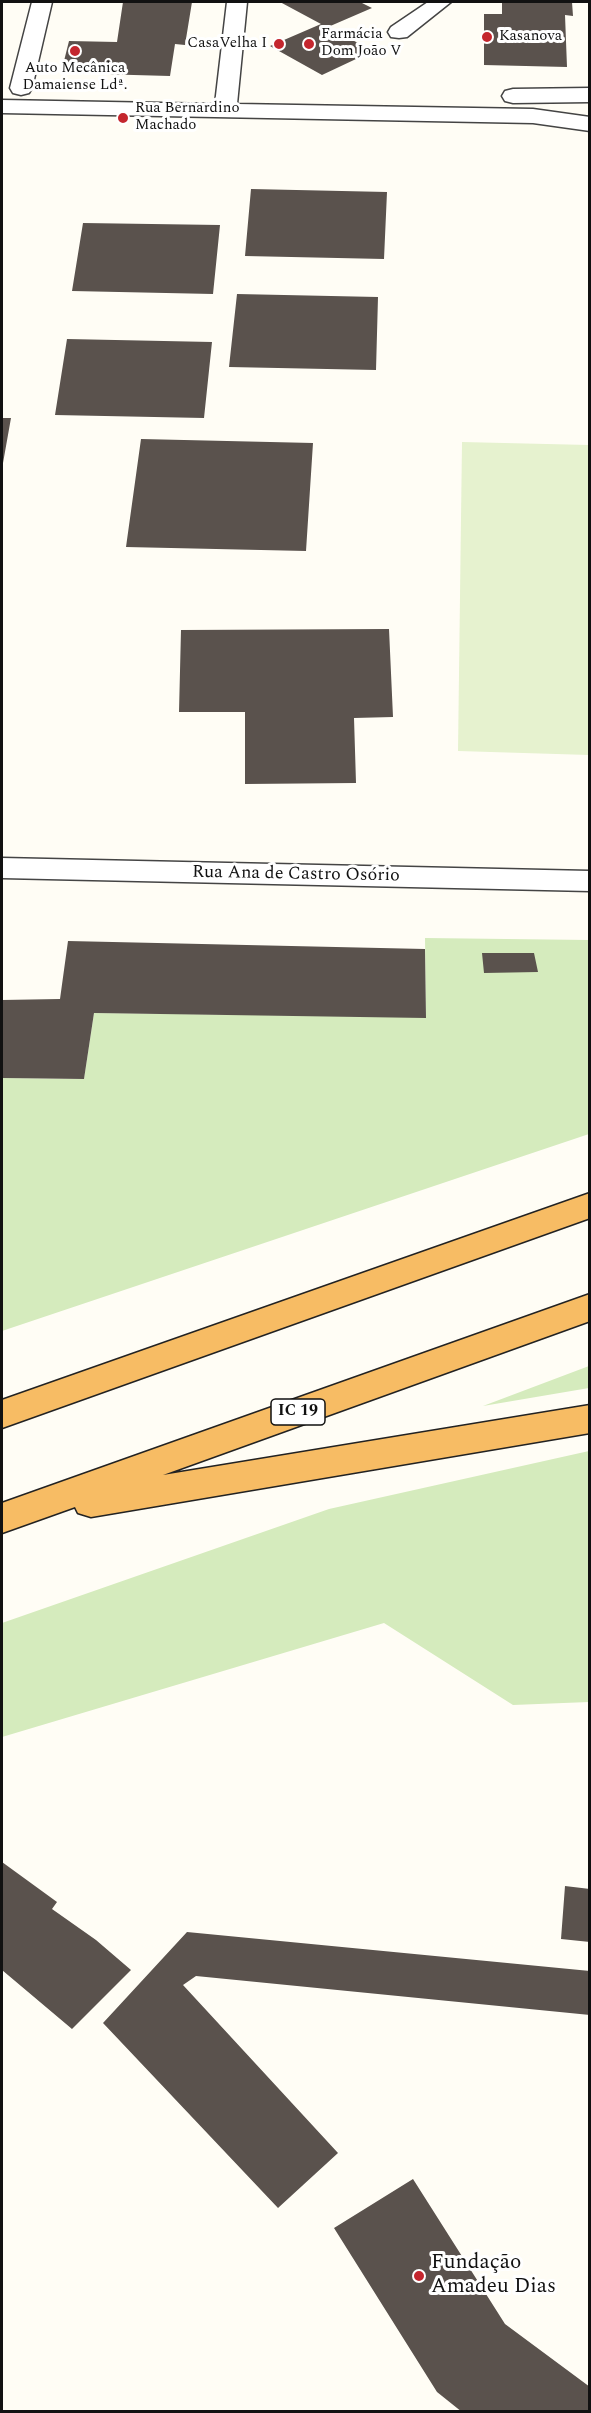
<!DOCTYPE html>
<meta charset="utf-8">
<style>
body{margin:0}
#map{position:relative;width:591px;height:2413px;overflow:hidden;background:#fffdf5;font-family:Spectral,serif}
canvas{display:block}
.frame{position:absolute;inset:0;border:3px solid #111;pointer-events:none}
</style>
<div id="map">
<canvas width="591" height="2413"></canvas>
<div class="frame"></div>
</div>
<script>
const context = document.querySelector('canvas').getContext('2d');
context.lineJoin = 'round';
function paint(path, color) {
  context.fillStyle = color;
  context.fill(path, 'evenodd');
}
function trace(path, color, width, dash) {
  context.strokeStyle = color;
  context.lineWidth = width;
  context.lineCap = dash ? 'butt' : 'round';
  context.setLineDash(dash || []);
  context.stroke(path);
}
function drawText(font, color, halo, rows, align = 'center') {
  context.font = font + ' Spectral,serif';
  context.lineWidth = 6;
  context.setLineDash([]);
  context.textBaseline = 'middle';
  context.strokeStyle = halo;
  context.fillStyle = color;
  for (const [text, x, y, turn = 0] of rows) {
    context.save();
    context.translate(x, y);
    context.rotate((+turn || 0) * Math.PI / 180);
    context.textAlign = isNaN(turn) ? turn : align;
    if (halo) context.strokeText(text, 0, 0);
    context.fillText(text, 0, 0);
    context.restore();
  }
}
const green = new Path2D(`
 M 425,938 L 589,940 L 589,1134 L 2,1331 L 2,1078 L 84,1079 L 94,1013 L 426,1017 Z
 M 589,1366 L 589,1388 L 483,1406 Z
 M 589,1451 L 589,1702 L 513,1705 L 384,1623 L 2,1737 L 2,1623 L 329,1509 Z`);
const pitch = new Path2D(`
 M 462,442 L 589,445 L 589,755 L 458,751 Z`);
const building = new Path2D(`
 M 123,2 L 192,2 L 185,45 L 175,44 L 170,76 L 61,73 L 69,41 L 117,42 Z
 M 280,2 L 360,2 L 372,8 L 328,27 L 373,51 L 322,75 L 270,46 L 321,24 Z
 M 502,2 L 572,2 L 573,16 L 565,15 L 567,67 L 484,65 L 484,14 L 502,14 Z
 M 251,189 L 387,192 L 384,259 L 245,256 Z
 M 83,223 L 220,225 L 213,294 L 72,291 Z
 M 237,294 L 378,297 L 376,370 L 229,367 Z
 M 67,339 L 212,342 L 204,418 L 55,415 Z
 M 2,418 L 11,418 L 3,463 L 2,463 Z
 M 141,439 L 313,443 L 306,551 L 126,547 Z
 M 389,629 L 393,717 L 354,718 L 356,783 L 245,784 L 245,712 L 179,712 L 181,630 Z
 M 68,941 L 425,949 L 426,1018 L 94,1013 L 84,1079 L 2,1078 L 2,1000 L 60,999 Z
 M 482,953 L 534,953 L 538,972 L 484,973 Z
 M 2,1862 L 57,1902 L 52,1909 L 96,1940 L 131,1970 L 72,2029 L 2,1970 Z
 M 565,1886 L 590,1889 L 590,1942 L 561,1939 Z
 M 187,1932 L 590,1971 L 590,2015 L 196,1976 L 183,1985 L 338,2153 L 278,2208 L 103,2023 Z
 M 413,2179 L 505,2324 L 590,2387 L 590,2412 L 462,2412 L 437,2392 L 334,2228 Z`);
const minor = new Path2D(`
 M 32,2 L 52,2 L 32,88 L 29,93 L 21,95 L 13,93 L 10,88 Z
 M 227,2 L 247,2 L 237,104 L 533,109 L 590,117 L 590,131 L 533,123 L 2,113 L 2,100 L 215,104 Z
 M 428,2 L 451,2 L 407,37 L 399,38 L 391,37 L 388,32 L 391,27 Z
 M 590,88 L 590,102 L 513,103 L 505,101 L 502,96 L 505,91 L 513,89 Z
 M 2,858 L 590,871 L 590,891 L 2,878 Z`);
const trunk = new Path2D(`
 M 590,1193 L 590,1218 L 2,1428 L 2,1400 Z
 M 590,1294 L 590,1321 L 163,1475 L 590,1405 L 590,1433 L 91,1517 L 78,1513 L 75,1507 L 2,1533 L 2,1503 Z`);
const markers = [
 [487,37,6,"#c4262e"],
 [279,44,6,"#c4262e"],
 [309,44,6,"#c4262e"],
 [75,51,6,"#c4262e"],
 [123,118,6,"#c4262e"],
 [419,2276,6,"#c4262e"]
];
const farPoinames = [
 ["Farmácia",321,35],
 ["Dom João V",321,52],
 ["Kasanova",499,37],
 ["CasaVelha I",267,44,"right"],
 ["Auto Mecânica",75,69,"center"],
 ["Damaiense Ldª.",75,86,"center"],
 ["Rua Bernardino",135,109],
 ["Machado",135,126]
];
const shields = [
 [298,1412,54]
];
const shieldNames = [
 ["IC 19",298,1412]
];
const streetNames = [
 ["Rua Ana de Castro Osório",296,875,1]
];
const nearPoinames = [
 ["Fundação",431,2264],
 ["Amadeu Dias",431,2288]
];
paint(green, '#d5ebbd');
paint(pitch, '#e6f2cf');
paint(building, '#5a524d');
trace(minor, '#444', 3);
trace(trunk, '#222', 3);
paint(minor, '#fff');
paint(trunk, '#f7bc64');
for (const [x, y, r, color] of markers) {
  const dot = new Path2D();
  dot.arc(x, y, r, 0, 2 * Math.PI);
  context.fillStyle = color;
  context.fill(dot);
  trace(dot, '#fff', 2);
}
drawText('15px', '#111', '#fff', farPoinames, 'left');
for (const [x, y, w] of shields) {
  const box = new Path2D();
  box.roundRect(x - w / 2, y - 13, w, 26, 4.5);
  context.fillStyle = '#fff';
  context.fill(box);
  trace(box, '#111', 1.5);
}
drawText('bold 16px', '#111', null, shieldNames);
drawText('18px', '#111', '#fff', streetNames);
drawText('21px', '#111', '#fff', nearPoinames, 'left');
</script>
